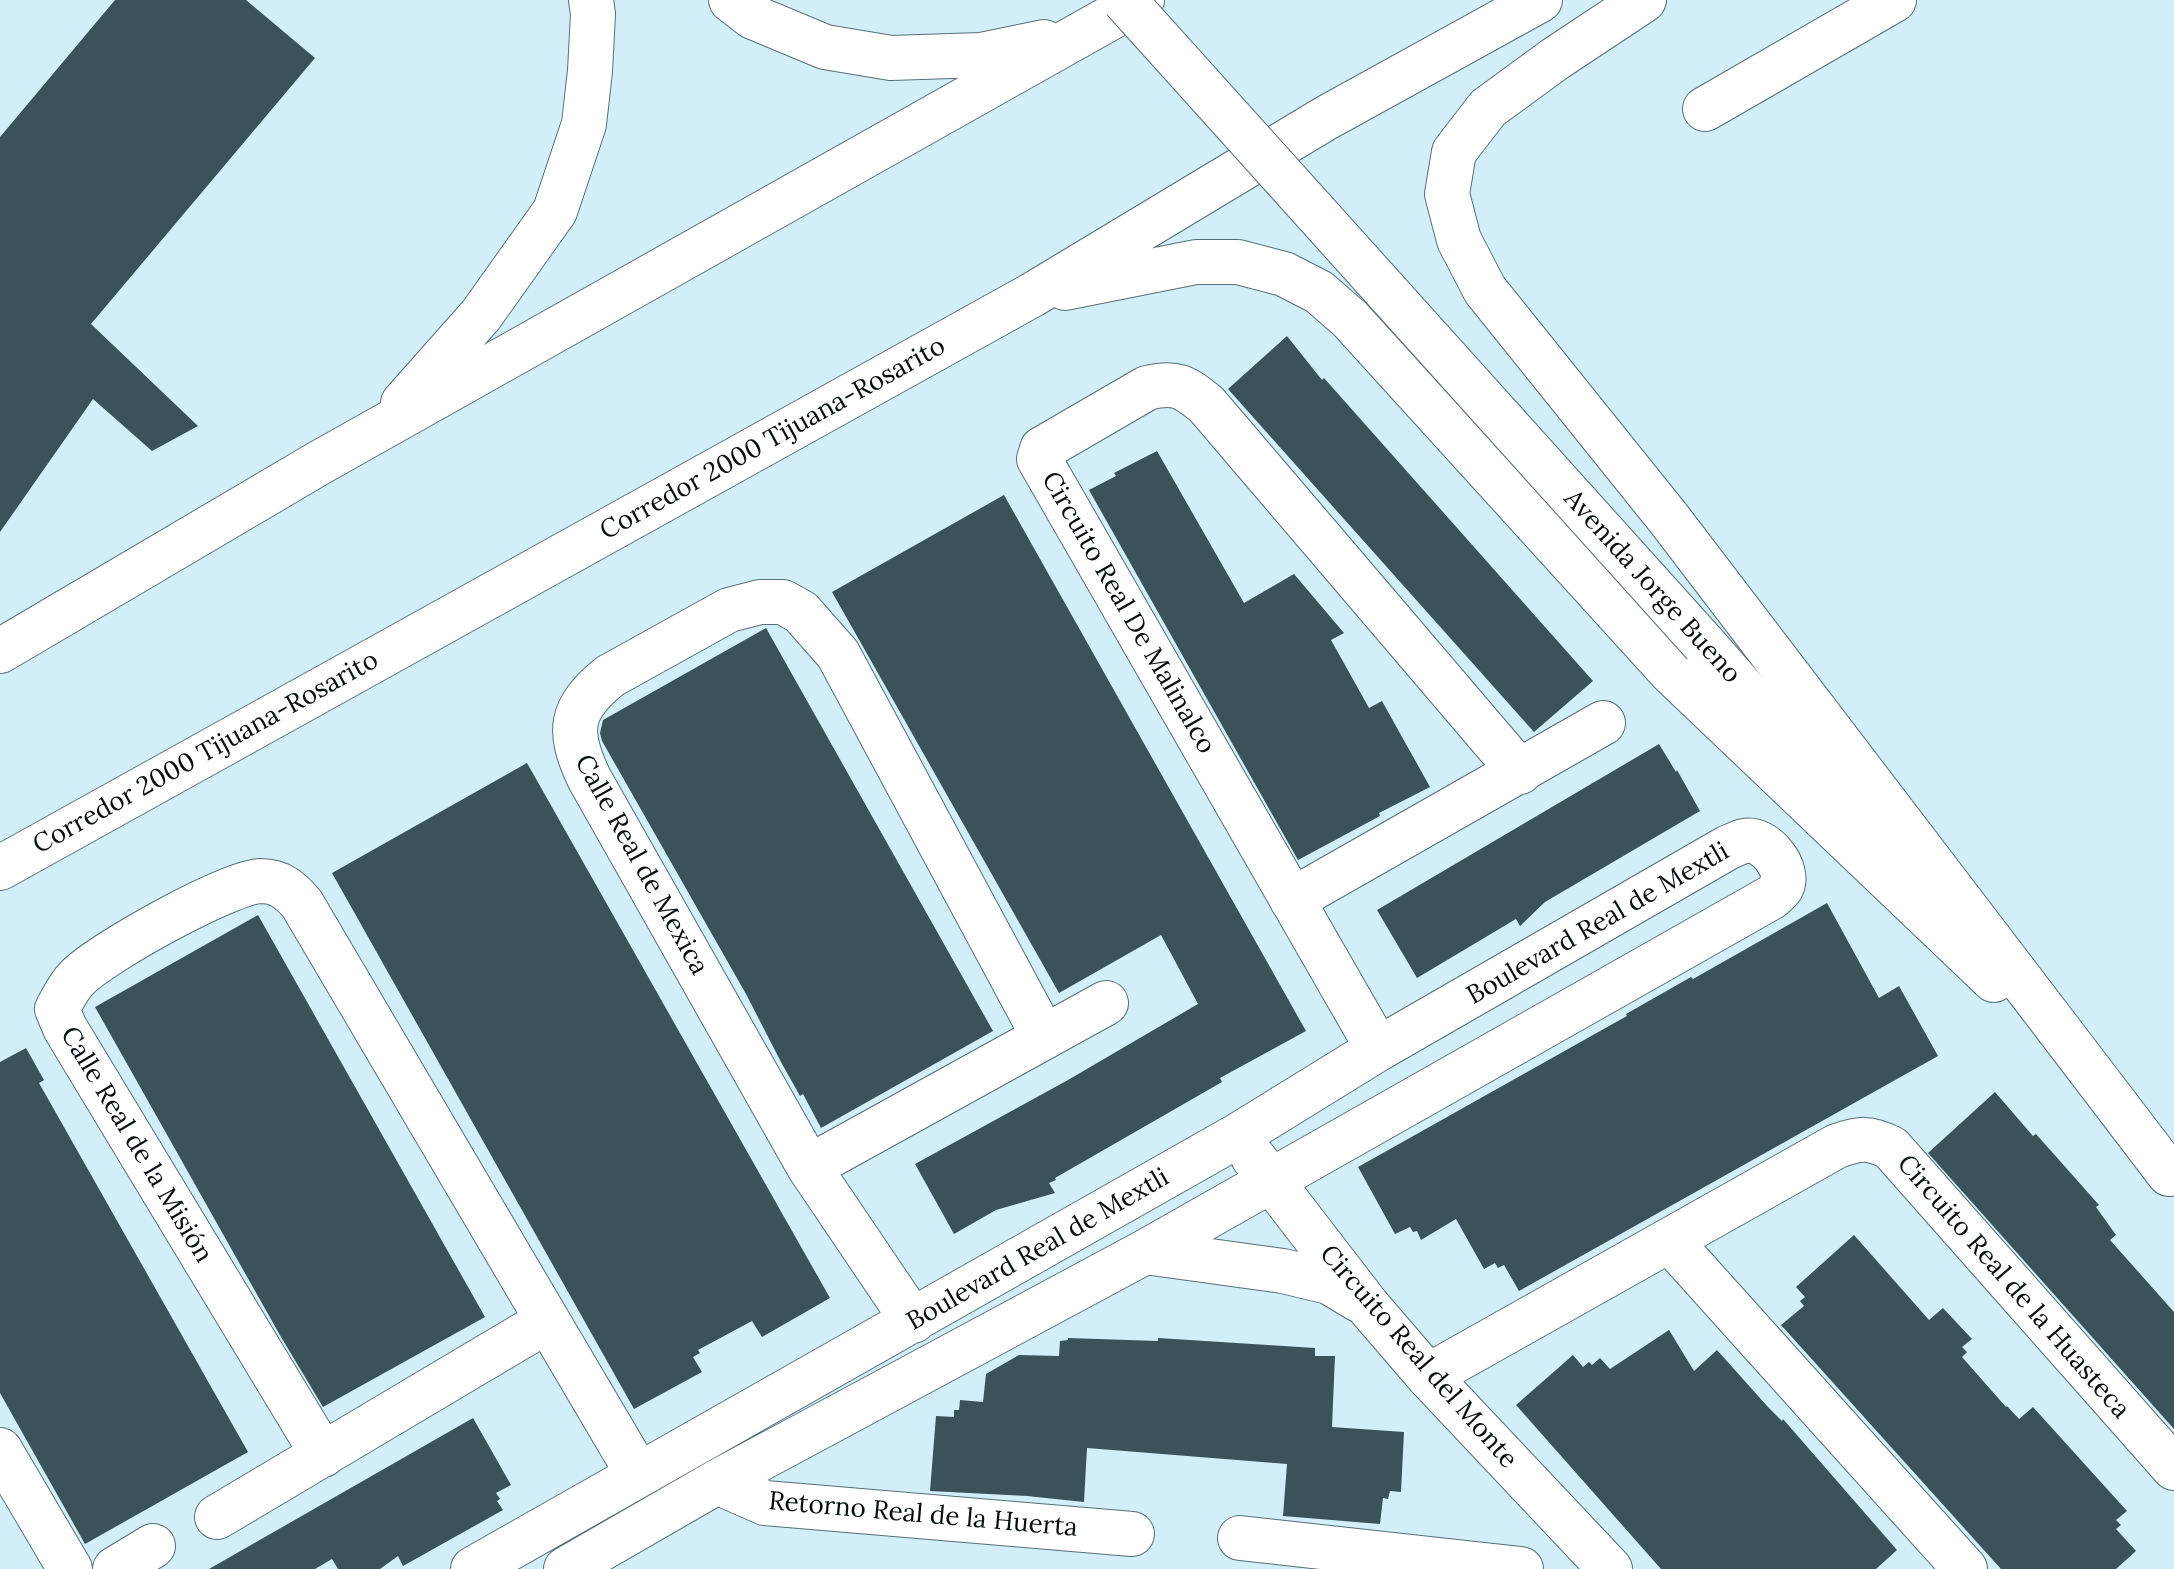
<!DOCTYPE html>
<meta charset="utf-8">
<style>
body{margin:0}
canvas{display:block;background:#d2eff9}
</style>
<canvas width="2174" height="1569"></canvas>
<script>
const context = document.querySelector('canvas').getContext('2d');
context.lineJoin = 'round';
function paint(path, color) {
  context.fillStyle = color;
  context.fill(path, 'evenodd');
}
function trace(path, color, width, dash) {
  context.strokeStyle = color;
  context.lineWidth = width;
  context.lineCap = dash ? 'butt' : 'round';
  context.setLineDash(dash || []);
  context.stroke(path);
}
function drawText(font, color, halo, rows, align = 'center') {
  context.font = font + ' Lora,serif';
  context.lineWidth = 8;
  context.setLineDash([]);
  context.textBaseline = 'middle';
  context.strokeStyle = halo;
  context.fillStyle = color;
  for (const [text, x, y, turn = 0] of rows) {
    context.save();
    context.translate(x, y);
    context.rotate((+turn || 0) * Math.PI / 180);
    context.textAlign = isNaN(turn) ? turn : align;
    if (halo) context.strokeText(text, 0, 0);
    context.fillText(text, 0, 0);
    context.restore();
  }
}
const building = new Path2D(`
 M 115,0 L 246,0 L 315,58 L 91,324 L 198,426 L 152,451 L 93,399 L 0,532 L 0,137 Z
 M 1287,336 L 1322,380 L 1324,378 L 1593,681 L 1534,732 L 1228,389 Z
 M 1157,451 L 1244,603 L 1294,574 L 1344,633 L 1331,640 L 1369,708 L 1382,701 L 1430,787 L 1379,813 L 1380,816 L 1298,860 L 1089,490 L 1116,476 L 1114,473 Z
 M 1004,495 L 1306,1031 L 1220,1078 L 1222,1082 L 1055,1178 L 1056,1180 L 1049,1183 L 1055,1193 L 996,1210 L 954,1234 L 915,1164 L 1068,1080 L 1198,1004 L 1161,935 L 1059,993 L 832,592 Z
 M 766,628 L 993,1031 L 821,1128 L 803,1094 L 800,1096 L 781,1062 L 746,994 L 602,741 L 600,733 L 603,720 Z
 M 1659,744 L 1676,772 L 1677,770 L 1700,811 L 1545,902 L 1520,926 L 1516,919 L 1417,978 L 1377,910 Z
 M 527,763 L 830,1298 L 762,1337 L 752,1321 L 698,1350 L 700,1353 L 693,1357 L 702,1372 L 634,1409 L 332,873 Z
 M 1827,903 L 1879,998 L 1899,986 L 1938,1056 L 1519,1291 L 1504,1265 L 1498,1268 L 1495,1263 L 1484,1269 L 1456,1219 L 1421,1240 L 1417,1231 L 1413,1232 L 1410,1227 L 1395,1234 L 1358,1167 L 1609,1026 L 1627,1016 L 1626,1014 L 1691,977 L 1693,979 Z
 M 258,915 L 485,1317 L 323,1407 L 281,1337 L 95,1007 Z
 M 26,1048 L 44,1080 L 39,1083 L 248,1452 L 85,1544 L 0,1393 L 0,1062 Z
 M 1995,1092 L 2033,1136 L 2036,1134 L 2099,1205 L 2096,1207 L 2116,1235 L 2110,1240 L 2174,1312 L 2174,1429 L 1928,1153 Z
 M 1854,1235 L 1929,1320 L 1943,1308 L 1972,1339 L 1962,1347 L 1967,1352 L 1962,1357 L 2006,1407 L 2007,1406 L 2019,1419 L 2033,1407 L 2127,1511 L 2116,1520 L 2121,1525 L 2116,1529 L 2136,1551 L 2116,1569 L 2001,1569 L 1781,1325 L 1804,1306 L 1800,1301 L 1805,1297 L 1796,1287 Z
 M 1669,1330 L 1694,1371 L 1717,1350 L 1768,1407 L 1782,1421 L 1783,1419 L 1897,1550 L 1876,1569 L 1661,1569 L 1516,1405 L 1573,1355 L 1583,1367 L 1589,1362 L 1592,1365 L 1600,1358 L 1610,1369 Z
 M 1068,1338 L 1158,1341 L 1158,1338 L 1315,1348 L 1315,1356 L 1335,1356 L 1332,1427 L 1404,1432 L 1401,1492 L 1390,1491 L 1388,1499 L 1383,1498 L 1380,1524 L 1283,1516 L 1287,1464 L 1087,1448 L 1084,1502 L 1027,1496 L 930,1491 L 936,1416 L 954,1417 L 954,1410 L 959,1410 L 960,1400 L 983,1402 L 986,1374 L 1019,1355 L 1059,1356 L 1060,1341 L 1068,1340 Z
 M 473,1418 L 511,1485 L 496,1493 L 500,1499 L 497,1501 L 503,1510 L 403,1566 L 398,1556 L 380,1569 L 338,1569 L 332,1559 L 315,1569 L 209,1569 Z`);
const minor = new Path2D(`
 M 1705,109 L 1894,0
 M 1292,900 L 1603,723
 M 1378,1049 L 1039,459 L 1042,449 L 1147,388 C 1176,381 1183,386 1206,404 L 1520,772
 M 1253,1157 L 1367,1305 L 1428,1376 L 1610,1569
 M 809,1167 L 1106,1003
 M 1670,1241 L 1965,1569
 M 1145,1252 L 1283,1271 L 1329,1282 L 1359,1300
 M 913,1321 L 809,1167 L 589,778 C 567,731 569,709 610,676 L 729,610 L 760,602 L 783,602 L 801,612 L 838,654 L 1044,1037
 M 1428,1376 L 1837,1146 C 1861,1138 1869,1137 1891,1148 L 2174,1468
 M 0,1450 L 70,1569
 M 323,1455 L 65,1028 L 57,1009 C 63,999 68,987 77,978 C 101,953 229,882 261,881 C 280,881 291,891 302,904 L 638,1474
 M 717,1482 L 765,1503 L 1132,1534
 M 217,1517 L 547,1321
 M 1240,1538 L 1521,1569
 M 115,1569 L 153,1546
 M 473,1569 L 1237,1136 L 1378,1049 L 1727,848 C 1732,846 1739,842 1745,841 C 1764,836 1792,870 1781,888 C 1779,891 1775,894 1772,897 L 1145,1252 L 717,1482 L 566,1569`);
const major = new Path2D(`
 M 1704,644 L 1901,868`);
const highway = new Path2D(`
 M 731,0 L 753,17 L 825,47 L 891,58 L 981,55 L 1044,42
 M 1644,0 L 1555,59 L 1488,108 L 1454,152 L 1447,194 L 1459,240 L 1485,290 L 1669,519 L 2169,1174
 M 1065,288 L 1196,262 L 1238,262 L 1284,274 L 1319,292 L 1350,319 L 1670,671 L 1994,980
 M 403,403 L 481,315 L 555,211 L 584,124 L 590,71 L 593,14 L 591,0
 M 0,651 L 319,463 L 1142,0
 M 0,868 L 1032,295 L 1326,118 L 1540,0`);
const majorBridge = new Path2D(`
 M 1124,0 L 1704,644`);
const streetNames = [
 ["Corredor 2000 Tijuana-Rosarito",773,439,-29],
 ["Avenida Jorge Bueno",1652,587,48],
 ["Circuito Real De Malinalco",1128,613,60],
 ["Corredor 2000 Tijuana-Rosarito",206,753,-29],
 ["Calle Real de Mexica",641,865,61],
 ["Boulevard Real de Mextli",1598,924,-30],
 ["Calle Real de la Misión",136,1145,59],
 ["Boulevard Real de Mextli",1038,1250,-30],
 ["Circuito Real de la Huasteca",2013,1287,49],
 ["Circuito Real del Monte",1418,1357,49],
 ["Retorno Real de la Huerta",923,1515,5]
];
paint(building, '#3a525a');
trace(minor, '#566f78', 46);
trace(major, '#566f78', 46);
trace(highway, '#566f78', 46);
trace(minor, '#fff', 44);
trace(major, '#fff', 44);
trace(highway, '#fff', 44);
trace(majorBridge, '#566f78', 46, []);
trace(majorBridge, '#fff', 44);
drawText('26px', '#050e11', '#fff', streetNames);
</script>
